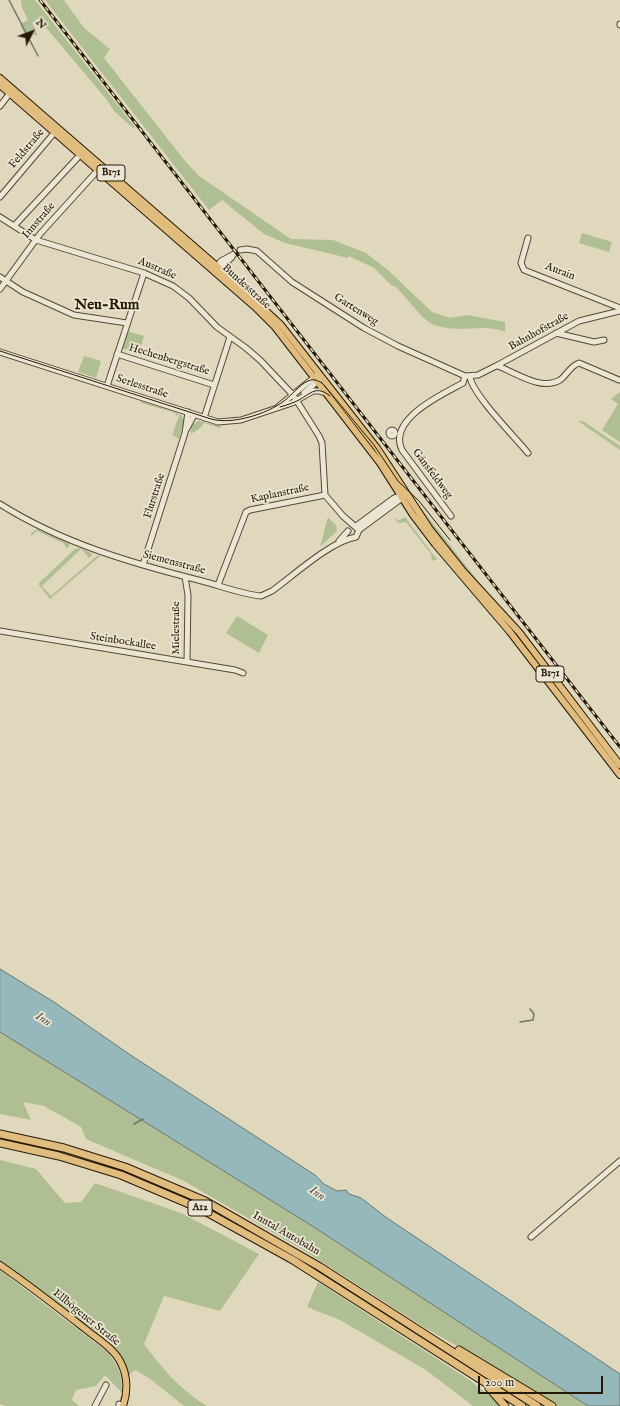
<!DOCTYPE html>
<meta charset="utf-8">
<style>
body{margin:0}
#map{position:relative;width:620px;height:1406px;overflow:hidden;background:#e0d8bc;font-family:"IM FELL English",serif}
canvas{display:block}
.north{position:absolute;left:12px;top:12px;width:40px;height:40px;-webkit-text-stroke:3px #ebe6d3;paint-order:stroke;rotate:48deg;font-size:11px;font-weight:700;line-height:16px;text-align:center;color:#261807}
.north::after{content:'';display:block;margin:auto;width:14px;height:18px;background:#261807;clip-path:polygon(50% 0,100% 100%,50% 72%,0 100%)}
.scale{position:absolute;left:478px;top:1376px;width:125px;height:18px;box-sizing:border-box;border:2px solid #261807;border-top:0;padding-left:5px;font-size:12px;line-height:14px;white-space:nowrap;color:#261807;-webkit-text-stroke:3px #ebe6d3;paint-order:stroke}
</style>
<div id="map">
<canvas width="620" height="1406"></canvas>
<div class="north">N</div>
<div class="scale">200 m</div>
</div>
<script>
const context = document.querySelector('canvas').getContext('2d');
context.lineJoin = 'round';
function paint(path, color) {
  context.fillStyle = color;
  context.fill(path, 'evenodd');
}
function trace(path, color, width, dash) {
  context.strokeStyle = color;
  context.lineWidth = width;
  context.lineCap = dash ? 'butt' : 'round';
  context.setLineDash(dash || []);
  context.stroke(path);
}
function drawText(font, color, halo, rows, align = 'center') {
  context.font = font + ' "IM FELL English",serif';
  context.lineWidth = 3.5;
  context.setLineDash([]);
  context.textBaseline = 'middle';
  context.strokeStyle = halo;
  context.fillStyle = color;
  for (const [text, x, y, turn = 0] of rows) {
    context.save();
    context.translate(x, y);
    context.rotate((+turn || 0) * Math.PI / 180);
    context.textAlign = isNaN(turn) ? turn : align;
    if (halo) context.strokeText(text, 0, 0);
    context.fillText(text, 0, 0);
    context.restore();
  }
}
const green = new Path2D(`
 M 21,0 L 35,0 L 135,127 L 133,128 L 114,111 L 107,100 L 38,18 L 32,23 L 38,36 L 30,34 L 25,36 L 20,24 L 28,20 L 22,8 Z
 M 45,0 L 64,0 L 84,28 L 110,49 L 104,58 L 185,161 L 199,176 L 291,239 L 333,240 L 366,253 L 389,271 L 432,312 L 450,318 L 467,315 L 505,322 L 505,332 C 482,322 456,335 432,324 C 423,320 404,295 396,287 L 391,285 L 374,268 L 349,256 L 348,258 L 285,243 L 264,234 L 222,200 L 209,210 Z
 M 582,233 L 612,242 L 609,252 L 579,243 Z
 M 127,331 L 144,336 L 139,354 L 122,348 Z
 M 84,356 L 101,361 L 96,378 L 78,372 Z
 M 620,392 L 620,442 L 602,430 L 618,404 L 611,399 Z
 M 141,401 L 178,413 L 177,416 L 173,412 L 141,403 Z
 M 180,413 L 184,420 L 179,439 L 172,435 Z
 M 198,421 L 221,426 L 220,428 L 204,423 L 200,428 L 191,434 L 191,426 Z
 M 578,421 L 583,421 L 620,446 L 620,450 Z
 M 417,503 L 482,586 L 455,556 L 421,511 Z
 M 328,517 L 336,525 L 337,531 L 320,547 Z
 M 405,517 L 435,557 L 438,559 L 432,561 L 431,554 L 406,522 L 399,523 L 394,519 L 395,518 L 398,521 Z
 M 37,529 L 69,543 L 69,547 L 67,548 L 63,543 L 37,531 L 31,536 L 31,533 Z
 M 80,548 L 93,554 L 89,558 L 81,549 L 42,586 L 51,596 L 98,555 L 100,556 L 50,599 L 39,585 L 39,583 L 75,549 Z
 M 237,616 L 268,635 L 259,653 L 226,633 Z
 M 0,1032 L 309,1224 L 588,1406 L 557,1406 L 511,1377 L 422,1326 L 303,1250 L 184,1181 L 86,1139 L 81,1127 L 44,1106 L 23,1102 L 31,1120 L 0,1114 Z
 M 0,1160 L 36,1169 L 65,1203 L 81,1202 L 95,1183 L 181,1213 L 259,1254 L 220,1311 L 164,1296 L 144,1344 C 162,1368 181,1391 207,1406 L 184,1406 L 149,1378 L 135,1370 L 129,1375 L 114,1349 L 64,1309 L 0,1265 Z
 M 0,1270 L 106,1351 C 119,1366 122,1373 122,1393 L 105,1375 L 96,1386 L 76,1390 L 72,1400 L 79,1406 L 6,1406 L 0,1404 Z
 M 318,1282 L 468,1379 L 496,1401 L 500,1406 L 473,1406 L 426,1370 L 340,1320 L 307,1307 Z`);
const water = new Path2D(`
 M 0,969 L 54,1002 L 129,1054 L 315,1175 L 324,1184 L 337,1191 L 346,1190 L 349,1194 L 361,1198 L 387,1218 L 620,1374 L 620,1406 L 588,1406 L 309,1224 L 0,1032 Z`);
const stream = new Path2D(`
 M 9,0 L 38,56
 M 520,1022 L 533,1020 L 534,1014 L 530,1009
 M 134,1124 L 143,1119`);
const minor = new Path2D(`
 M 620,25 L 620,24
 M 0,106 L 10,93
 M 0,197 L 55,132
 M 0,217 L 36,240 L 144,273 L 173,286 L 189,298 L 217,327 L 246,348 L 260,360 L 293,395 L 319,436 L 322,443 L 325,495 L 343,516 L 359,530
 M 14,226 L 81,154
 M 528,238 L 521,263 L 524,270 L 620,308
 M 240,250 L 247,249 L 257,251 L 292,282 L 364,328 L 398,346 L 465,376 L 478,375 L 496,366 L 579,321 L 620,311
 M 215,270 L 221,261 L 234,254
 M 218,271 L 232,257
 M 0,277 L 23,292 L 74,315 L 127,323
 M 0,289 L 40,234 L 98,170
 M 556,333 L 594,342 L 604,340
 M 0,352 L 218,422 L 241,420 L 292,403 L 313,391 L 319,391 L 325,393
 M 117,354 L 214,385
 M 498,366 C 516,373 541,391 560,380 C 567,375 570,366 579,363 L 619,380
 M 470,377 C 473,395 515,437 528,453
 M 107,386 L 144,273
 M 304,393 L 319,380
 M 279,406 L 316,376
 M 204,418 L 230,337
 M389 433a3 3 0 1 1 6 0a3 3 0 1 1-6 0Z
 M 186,430 L 194,415
 M 0,504 C 62,543 131,563 202,581 C 221,586 241,594 261,596 L 272,591 C 294,575 331,541 356,537 L 359,530
 M 451,516 L 402,450 C 387,419 443,394 463,383 L 465,376
 M 356,526 L 394,498 L 402,495
 M 359,530 L 405,496
 M 339,541 L 348,531
 M 143,565 L 185,433 L 188,412
 M 185,577 L 188,595 L 187,662
 M 218,585 L 246,512 L 250,510 L 325,495
 M 0,631 L 235,670 L 243,673
 M 531,1237 L 620,1161
 M 95,1406 L 106,1385
 M 119,1406 L 119,1404`);
const major = new Path2D(`
 M 0,78 L 234,281 L 281,325 L 377,448 L 429,528 L 463,571 L 519,632 L 620,765
 M 0,85 L 255,307 L 275,327 L 380,463 L 413,515 L 435,544 L 510,632 L 620,775
 M 0,1265 C 29,1285 56,1306 84,1328 C 96,1338 112,1347 120,1361 C 128,1376 128,1391 123,1406`);
const highway = new Path2D(`
 M 0,1134 L 64,1148 L 125,1167 L 205,1201 L 320,1267 L 537,1406
 M 0,1143 L 59,1156 L 121,1175 L 201,1209 L 293,1260 L 522,1406
 M 459,1350 L 552,1406
 M 489,1388 L 505,1406`);
const tram = new Path2D(`
 M 0,351 L 211,419 C 232,425 267,414 284,401 C 292,395 299,385 308,381 C 314,378 320,381 324,385 L 374,445 L 398,481 L 419,501 L 450,540
 M 280,407 C 287,405 293,403 299,400 C 311,393 317,385 330,396`);
const rail = new Path2D(`
 M 40,0 L 620,747`);
const shields = [
 [111,173,28],
 [550,674,28],
 [200,1208,24]
];
const shieldNames = [
 ["B171",111,173],
 ["B171",550,674],
 ["A12",200,1208]
];
const streetNames = [
 ["Feldstraße",27,149,-50],
 ["Innstraße",39,221,-49],
 ["Austraße",157,269,23],
 ["Aurain",560,272,21],
 ["Bundesstraße",246,287,42],
 ["Gartenweg",356,310,32],
 ["Bahnhofstraße",539,332,-29],
 ["Hechenbergstraße",169,360,17],
 ["Serlesstraße",142,387,18],
 ["Gänsfeldweg",432,474,53],
 ["Kaplanstraße",280,494,-12],
 ["Flurstraße",155,496,-72],
 ["Siemensstraße",174,563,15],
 ["Mielestraße",177,628,-90],
 ["Steinbockallee",123,642,9],
 ["Inntal Autobahn",286,1234,30],
 ["Ellbögener Straße",86,1318,39]
];
const waterNames = [
 ["Inn",43,1020,33],
 ["Inn",317,1194,34]
];
const districtNames = [
 ["Neu-Rum",107,306]
];
paint(green, '#afbf93');
paint(water, '#97b8ba');
trace(water, '#6a7872', 1);
trace(stream, '#6a7872', 1.5);
trace(minor, '#544834', 7);
trace(major, '#261807', 8);
trace(highway, '#261807', 9);
trace(minor, '#ebe6d3', 5);
trace(major, '#e0bc7e', 6);
trace(highway, '#e0bc7e', 7);
trace(tram, '#261807', 1);
trace(rail, '#261807', 3);
trace(rail, '#ebe6d3', 1.5, [4.5]);
for (const [x, y, w] of shields) {
  const box = new Path2D();
  box.roundRect(x - w / 2, y - 8, w, 16, 3);
  context.fillStyle = '#ebe6d3';
  context.fill(box);
  trace(box, '#261807', 1);
}
drawText('bold 10px', '#261807', null, shieldNames);
drawText('11px', '#261807', '#ebe6d3', streetNames);
drawText('italic 12px', '#4e5046', '#ebe6d3', waterNames);
drawText('bold 15px', '#261807', '#ebe6d3', districtNames);
</script>
